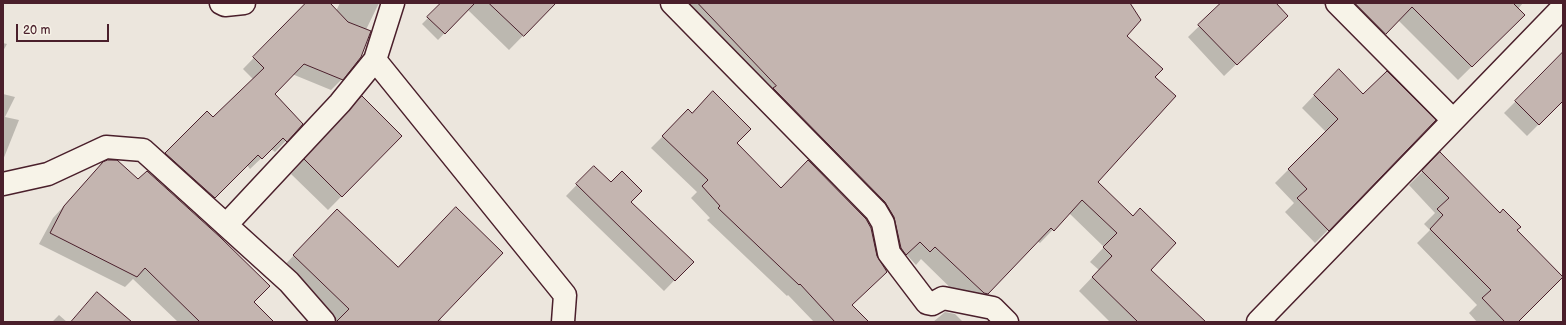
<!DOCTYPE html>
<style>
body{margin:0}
#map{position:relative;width:1566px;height:325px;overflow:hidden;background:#ece6dd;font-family:"Balsamiq Sans",sans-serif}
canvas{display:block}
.frame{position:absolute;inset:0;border:4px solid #4a1f2b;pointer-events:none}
.scale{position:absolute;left:16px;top:24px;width:93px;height:18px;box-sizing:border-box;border:2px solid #4a1f2b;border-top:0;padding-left:5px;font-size:12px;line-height:14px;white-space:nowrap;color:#4a1f2b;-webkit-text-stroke:3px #f7f3e8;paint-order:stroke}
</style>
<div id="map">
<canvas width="1566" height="325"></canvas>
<div class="frame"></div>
<div class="scale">20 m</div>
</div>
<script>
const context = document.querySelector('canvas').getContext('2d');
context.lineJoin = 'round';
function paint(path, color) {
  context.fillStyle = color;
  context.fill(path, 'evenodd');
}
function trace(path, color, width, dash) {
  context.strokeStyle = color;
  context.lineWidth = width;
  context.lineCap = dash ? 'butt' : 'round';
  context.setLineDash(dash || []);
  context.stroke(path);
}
const shadow = new Path2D(`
 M 307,3 L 328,3 L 336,11 L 340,3 L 379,3 L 342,79 L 331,90 L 292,74 L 273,94 L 302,124 L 275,152 L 271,149 L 250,169 L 247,165 L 203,208 L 155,165 L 207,113 L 213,118 L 253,79 L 243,69 Z
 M 443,3 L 450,3 L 462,15 L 438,40 L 422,24 Z
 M 475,3 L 555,3 L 509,50 L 468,10 Z
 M 667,3 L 1129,3 L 1126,36 L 1154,78 L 1096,182 L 1149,270 L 1204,322 L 1110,322 L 1079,291 L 1099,270 L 1090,262 L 1104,247 L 1069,213 L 1040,243 L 1037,241 L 973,307 L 970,307 L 921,259 L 916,265 L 906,254 L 892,267 L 881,231 Z
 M 1223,3 L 1274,3 L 1275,27 L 1224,76 L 1188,37 Z
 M 1321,3 L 1523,3 L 1518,9 L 1524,15 L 1458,80 L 1398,20 L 1371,47 L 1332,8 Z
 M 3,43 L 7,44 L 3,51 Z
 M 1563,54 L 1563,100 L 1527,136 L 1504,113 Z
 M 1325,84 L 1363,96 L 1328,230 L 1315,243 L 1285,212 L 1294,203 L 1275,183 L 1326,132 L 1302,108 Z
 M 3,94 L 15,97 L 5,117 L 19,120 L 3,160 Z
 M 688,111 L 736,143 L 851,305 L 868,322 L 814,322 L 788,295 L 787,296 L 707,220 L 710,218 L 691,198 L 697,192 L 651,148 Z
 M 348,112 L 401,136 L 328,210 L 291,174 Z
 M 1440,154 L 1517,322 L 1477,322 L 1469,313 L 1477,305 L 1417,243 L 1430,230 L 1424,224 L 1435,213 L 1409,185 Z
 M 594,167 L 692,262 L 664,291 L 566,196 Z
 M 92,175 L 138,181 L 273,322 L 178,322 L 133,279 L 125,287 L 39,244 L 53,218 Z
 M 324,223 L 439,318 L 443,322 L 336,322 L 281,269 Z
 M 945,312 L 955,314 L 963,322 L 933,322 Z
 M 59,315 L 67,322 L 52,322 Z`);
const building = new Path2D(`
 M 306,3 L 330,3 L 348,22 L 371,31 L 361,57 L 343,80 L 304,64 L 275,94 L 303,124 L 287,142 L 283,138 L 262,159 L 258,155 L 215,198 L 165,153 L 207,111 L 213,117 L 264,68 L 253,57 Z
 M 441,3 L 475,3 L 445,34 L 427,17 Z
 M 489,3 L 556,3 L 524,36 Z
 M 698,3 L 1130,3 L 1141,20 L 1127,36 L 1163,69 L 1155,77 L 1176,96 L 1098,182 L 1133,216 L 1140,208 L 1176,243 L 1151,270 L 1206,322 L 1138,322 L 1092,277 L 1112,256 L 1103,247 L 1117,233 L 1082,200 L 1054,231 L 1051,228 L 988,294 L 984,293 L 935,247 L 930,252 L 920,242 L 906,255 L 901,248 L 894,217 L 885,202 L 773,88 L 776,86 Z
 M 1221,3 L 1276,3 L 1288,16 L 1237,65 L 1198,25 Z
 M 1355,3 L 1513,3 L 1525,15 L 1472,67 L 1412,7 L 1386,34 Z
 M 1563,52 L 1563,101 L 1539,125 L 1515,101 Z
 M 1339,69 L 1363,94 L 1387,71 L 1436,120 L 1329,231 L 1297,198 L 1307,189 L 1288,169 L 1338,119 L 1314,95 Z
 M 713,91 L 751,129 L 737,143 L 781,188 L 808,160 L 866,219 L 871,228 L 877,256 L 887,272 L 852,305 L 869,322 L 835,322 L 800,284 L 799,285 L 718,208 L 720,206 L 702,186 L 708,180 L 662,136 L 688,109 L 692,113 Z
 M 362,96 L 402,136 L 342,197 L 304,159 Z
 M 1440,152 L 1500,213 L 1503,209 L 1521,227 L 1517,230 L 1563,277 L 1518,322 L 1505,322 L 1482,298 L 1491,290 L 1430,229 L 1443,215 L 1437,209 L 1449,198 L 1422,171 Z
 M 108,160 L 117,160 L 138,179 L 147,171 L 220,237 L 270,286 L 254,302 L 274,322 L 200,322 L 145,268 L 137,277 L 50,233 L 64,206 L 103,162 Z
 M 594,166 L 611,182 L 622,171 L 642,191 L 631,202 L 694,262 L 675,281 L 576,184 Z
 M 456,207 L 503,253 L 437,322 L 336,322 L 349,309 L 293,255 L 337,209 L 398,267 Z
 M 97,292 L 132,322 L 71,322 Z`);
const minor = new Path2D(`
 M 221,3 L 225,5 L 244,3
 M 672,3 L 876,211 L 883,223 L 889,253 L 927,303 L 932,304 L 943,298 L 993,308 L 1007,322
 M 1337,3 L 1453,120
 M 375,60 L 565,295 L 563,322
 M 3,184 L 48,174 L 106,147 L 143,150 L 289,282 L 324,322
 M 226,225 L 340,103 L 375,60 L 393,3
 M 1258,322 L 1563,7`);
paint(shadow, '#0003');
paint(building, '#c4b5b0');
trace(building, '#4a1f2b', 1);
trace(minor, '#4a1f2b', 25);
trace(minor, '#f7f3e8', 22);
</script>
